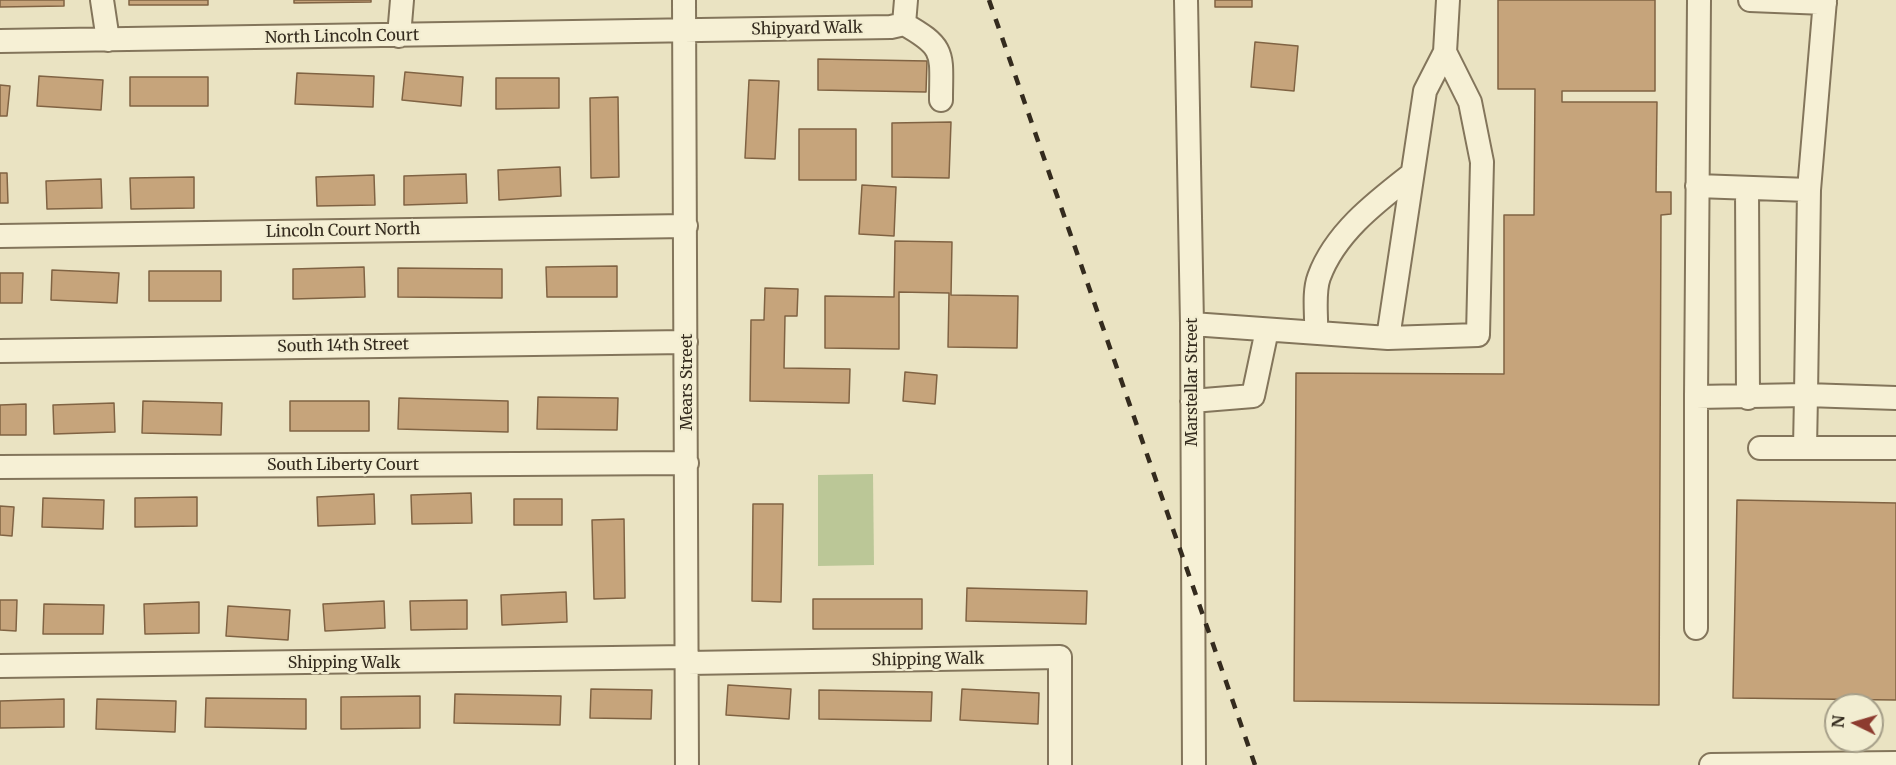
<!DOCTYPE html>
<style>
body{margin:0}
#map{position:relative;width:1896px;height:765px;overflow:hidden;background:#eae3c2;font-family:Merriweather,serif}
canvas{display:block}
.north{position:absolute;left:1824px;top:693px;width:60px;height:60px;box-sizing:border-box;background:#f2edd1;border:2px solid #a69f89;border-radius:50%;rotate:275deg;font-size:16px;font-weight:700;line-height:24px;text-align:center;color:#342b1e}
.north::after{content:'';display:block;margin:auto;width:21px;height:27px;background:#8d3b2f;clip-path:polygon(50% 0,100% 100%,50% 72%,0 100%)}
</style>
<div id="map">
<canvas width="1896" height="765"></canvas>
<div class="north">N</div>
</div>
<script>
const context = document.querySelector('canvas').getContext('2d');
context.lineJoin = 'round';
function paint(path, color) {
  context.fillStyle = color;
  context.fill(path, 'evenodd');
}
function trace(path, color, width, dash) {
  context.strokeStyle = color;
  context.lineWidth = width;
  context.lineCap = dash ? 'butt' : 'round';
  context.setLineDash(dash || []);
  context.stroke(path);
}
function drawText(font, color, halo, rows, align = 'center') {
  context.font = font + ' Merriweather,serif';
  context.lineWidth = 4.5;
  context.setLineDash([]);
  context.textBaseline = 'middle';
  context.strokeStyle = halo;
  context.fillStyle = color;
  for (const [text, x, y, turn = 0] of rows) {
    context.save();
    context.translate(x, y);
    context.rotate((+turn || 0) * Math.PI / 180);
    context.textAlign = isNaN(turn) ? turn : align;
    if (halo) context.strokeText(text, 0, 0);
    context.fillText(text, 0, 0);
    context.restore();
  }
}
const green = new Path2D(`
 M 873,474 L 874,565 L 818,566 L 818,475 Z`);
const building = new Path2D(`
 M 0,0 L 64,0 L 64,6 L 0,7 Z
 M 129,0 L 208,0 L 208,5 L 129,5 Z
 M 294,0 L 371,0 L 371,2 L 294,3 Z
 M 1215,0 L 1252,0 L 1252,7 L 1215,7 Z
 M 1498,0 L 1655,0 L 1655,91 L 1562,91 L 1562,102 L 1657,102 L 1656,192 L 1671,192 L 1671,214 L 1661,215 L 1659,705 L 1294,701 L 1296,373 L 1504,374 L 1504,215 L 1534,215 L 1535,89 L 1498,89 Z
 M 1255,42 L 1298,46 L 1294,91 L 1251,87 Z
 M 818,59 L 927,61 L 926,92 L 818,90 Z
 M 405,72 L 463,77 L 461,106 L 402,100 Z
 M 297,73 L 374,76 L 373,107 L 295,104 Z
 M 39,76 L 103,80 L 101,110 L 37,106 Z
 M 130,77 L 208,77 L 208,106 L 130,106 Z
 M 496,78 L 559,78 L 559,108 L 496,109 Z
 M 749,80 L 779,81 L 775,159 L 745,158 Z
 M 0,85 L 10,86 L 7,116 L 0,116 Z
 M 618,97 L 619,177 L 591,178 L 590,98 Z
 M 951,122 L 949,178 L 892,177 L 892,123 Z
 M 799,129 L 856,129 L 856,180 L 799,180 Z
 M 560,167 L 561,196 L 499,200 L 498,170 Z
 M 0,173 L 7,173 L 8,203 L 0,203 Z
 M 466,174 L 467,203 L 404,205 L 404,176 Z
 M 374,175 L 375,205 L 317,206 L 316,177 Z
 M 194,177 L 194,208 L 131,209 L 130,178 Z
 M 101,179 L 102,208 L 47,209 L 46,181 Z
 M 862,185 L 896,187 L 894,236 L 859,234 Z
 M 895,241 L 952,242 L 951,295 L 1018,296 L 1017,348 L 948,347 L 949,293 L 899,292 L 899,349 L 825,348 L 825,296 L 894,297 Z
 M 617,266 L 617,297 L 547,297 L 546,267 Z
 M 364,267 L 365,297 L 293,299 L 293,269 Z
 M 398,268 L 502,269 L 502,298 L 398,297 Z
 M 52,270 L 119,273 L 117,303 L 51,300 Z
 M 149,271 L 221,271 L 221,301 L 149,301 Z
 M 0,273 L 23,273 L 22,303 L 0,303 Z
 M 765,288 L 798,289 L 797,316 L 785,316 L 784,368 L 850,369 L 849,403 L 750,401 L 751,320 L 764,320 Z
 M 905,372 L 937,375 L 935,404 L 903,401 Z
 M 538,397 L 618,398 L 617,430 L 537,429 Z
 M 399,398 L 508,401 L 508,432 L 398,429 Z
 M 143,401 L 222,403 L 221,435 L 142,433 Z
 M 290,401 L 369,401 L 369,431 L 290,431 Z
 M 114,403 L 115,432 L 54,434 L 53,405 Z
 M 26,404 L 26,435 L 0,435 L 0,405 Z
 M 471,493 L 472,523 L 412,524 L 411,495 Z
 M 374,494 L 375,524 L 318,526 L 317,497 Z
 M 197,497 L 197,526 L 135,527 L 135,498 Z
 M 43,498 L 104,500 L 103,529 L 42,527 Z
 M 514,499 L 562,499 L 562,525 L 514,525 Z
 M 1737,500 L 1896,503 L 1896,700 L 1733,698 Z
 M 753,504 L 783,504 L 781,602 L 752,601 Z
 M 0,506 L 14,507 L 12,536 L 0,535 Z
 M 624,519 L 625,598 L 594,599 L 592,520 Z
 M 967,588 L 1087,591 L 1086,624 L 966,621 Z
 M 566,592 L 567,622 L 502,625 L 501,595 Z
 M 813,599 L 922,599 L 922,629 L 813,629 Z
 M 0,600 L 17,600 L 16,631 L 0,630 Z
 M 467,600 L 467,629 L 411,630 L 410,601 Z
 M 384,601 L 385,628 L 325,631 L 323,604 Z
 M 199,602 L 199,633 L 145,634 L 144,604 Z
 M 44,604 L 104,605 L 103,634 L 43,634 Z
 M 228,606 L 290,610 L 288,640 L 226,636 Z
 M 728,685 L 791,689 L 789,719 L 726,715 Z
 M 591,689 L 652,690 L 651,719 L 590,718 Z
 M 962,689 L 1039,693 L 1038,724 L 960,720 Z
 M 819,690 L 932,692 L 931,721 L 819,719 Z
 M 455,694 L 561,696 L 560,725 L 454,723 Z
 M 420,696 L 420,728 L 341,729 L 341,697 Z
 M 206,698 L 306,699 L 306,729 L 205,727 Z
 M 64,699 L 64,727 L 0,728 L 0,701 Z
 M 97,699 L 176,701 L 175,732 L 96,729 Z`);
const minor = new Path2D(`
 M 102,0 L 108,40
 M 684,0 L 687,765
 M 1186,0 L 1192,324 L 1194,765
 M 1750,0 L 1825,3
 M 904,24 C 947,48 941,54 941,100
 M 399,36 L 402,0
 M 0,41 L 891,27 L 904,24 L 906,0
 M 1697,186 L 1809,190 L 1825,0
 M 1747,188 L 1748,398
 M 0,236 L 686,226
 M 1192,324 L 1388,338 L 1478,335 L 1482,162 L 1470,102 L 1445,52 L 1448,0
 M 1316,333 C 1317,317 1313,293 1319,277 C 1335,233 1376,202 1412,174
 M 1388,338 L 1425,91 L 1445,52
 M 0,351 L 686,342
 M 1696,397 L 1699,0
 M 1192,401 L 1253,396 L 1267,330
 M 1760,448 L 1805,448 L 1806,395 L 1896,398
 M 1805,448 L 1896,448
 M 0,467 L 687,463
 M 1696,628 L 1696,397 L 1806,395 L 1809,190
 M 688,663 L 1060,657 L 1060,765
 M 0,666 L 688,657
 M 1711,765 L 1896,763`);
const rail = new Path2D(`
 M 989,0 L 1255,765`);
const streetNames = [
 ["Shipyard Walk",807,29,-1],
 ["North Lincoln Court",342,37,-1],
 ["Lincoln Court North",343,231,-1],
 ["South 14th Street",343,346,-1],
 ["Mears Street",687,382,-90],
 ["Marstellar Street",1192,382,-90],
 ["South Liberty Court",343,465],
 ["Shipping Walk",928,660,-1],
 ["Shipping Walk",344,663]
];
paint(green, '#bbc797');
paint(building, '#c6a47b');
trace(building, '#806343', 1.5);
trace(minor, '#83755b', 26);
trace(minor, '#f6f0d5', 22);
trace(rail, '#342b1e', 4.5, [10, 10]);
drawText('16px', '#342b1e', '#f2edd1', streetNames);
</script>
